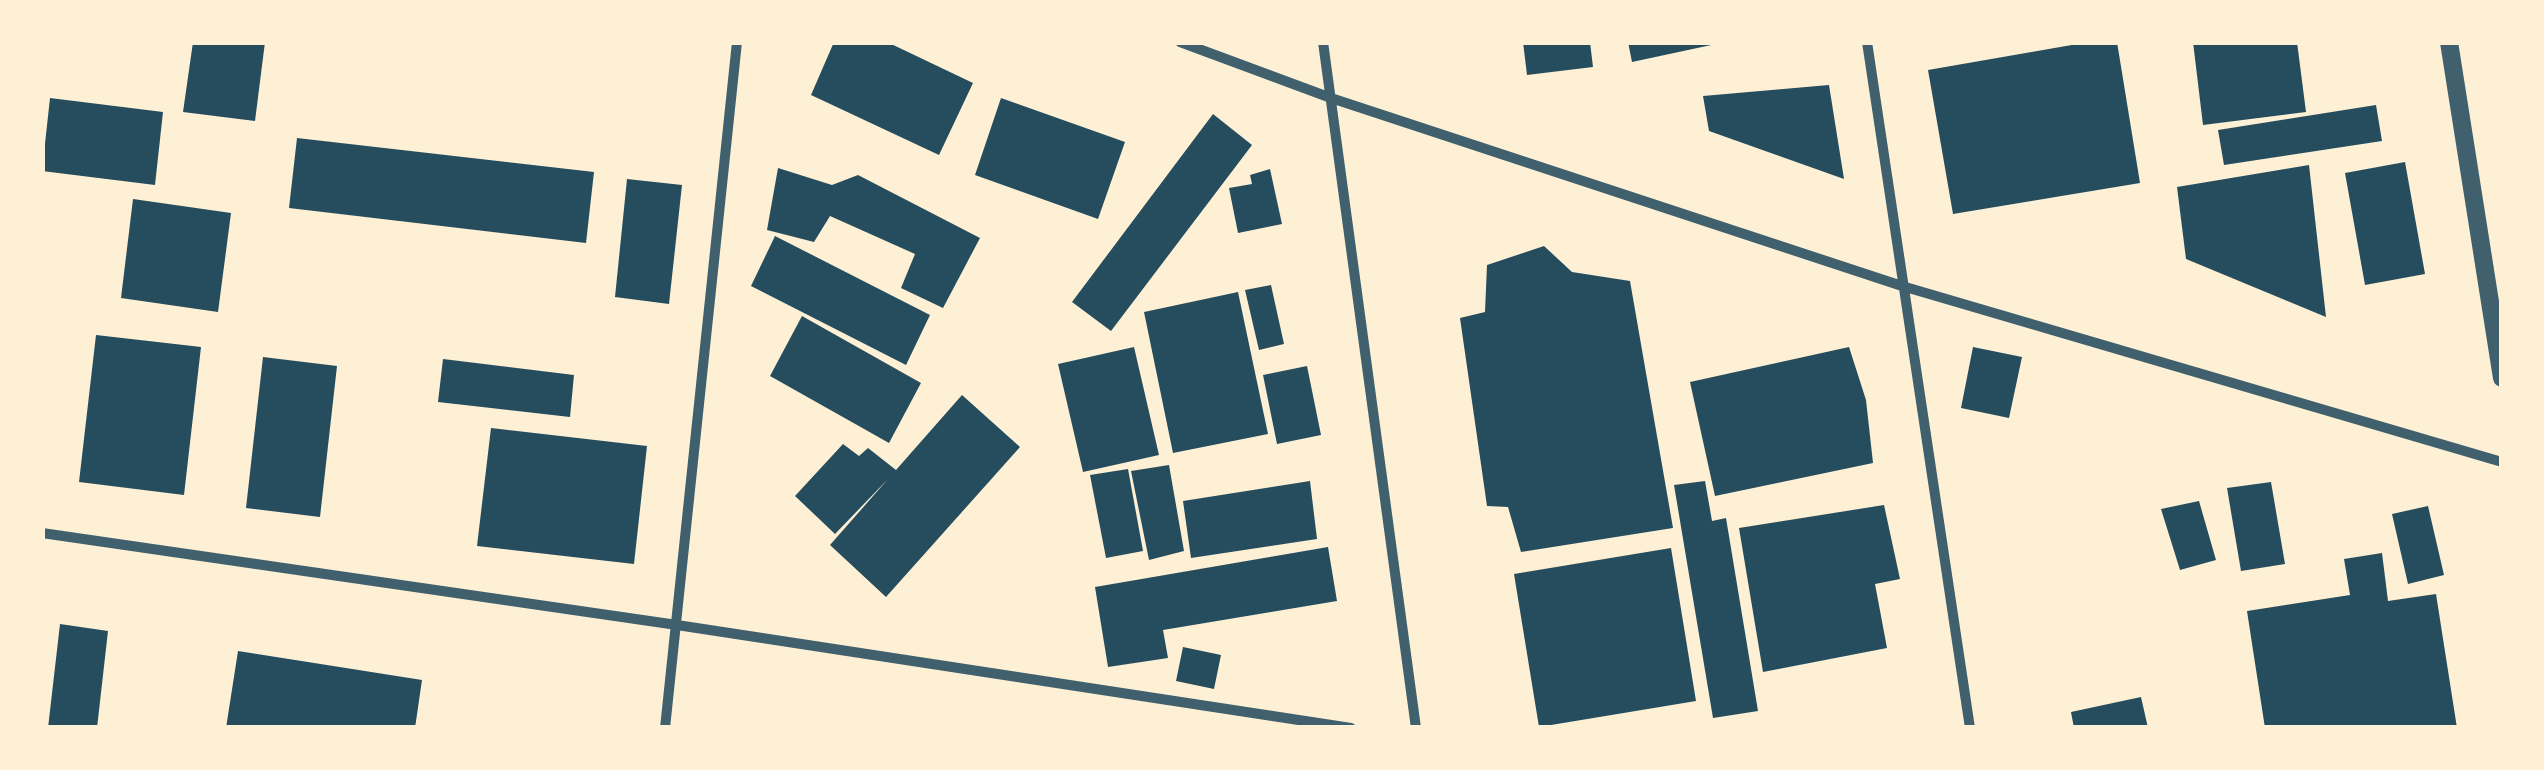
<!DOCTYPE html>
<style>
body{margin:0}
#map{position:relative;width:2544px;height:770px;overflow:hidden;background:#fdf0d5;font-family:Roboto,sans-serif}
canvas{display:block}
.frame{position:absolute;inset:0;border:45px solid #fdf0d5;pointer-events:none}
</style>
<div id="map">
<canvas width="2544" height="770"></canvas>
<div class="frame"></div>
</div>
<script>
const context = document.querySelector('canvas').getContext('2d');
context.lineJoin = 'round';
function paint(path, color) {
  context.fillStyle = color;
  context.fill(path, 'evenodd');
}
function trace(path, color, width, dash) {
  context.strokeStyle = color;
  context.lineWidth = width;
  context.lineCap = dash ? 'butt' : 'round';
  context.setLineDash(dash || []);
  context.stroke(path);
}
const building = new Path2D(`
 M 193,42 L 265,42 L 255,121 L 183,112 Z
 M 834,42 L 887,42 L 973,83 L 939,155 L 811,95 Z
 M 1523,42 L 1590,42 L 1593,67 L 1527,75 Z
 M 1628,42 L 1716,42 L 1716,44 L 1632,62 Z
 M 2089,42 L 2117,42 L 2140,183 L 1953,214 L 1928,70 Z
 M 2193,42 L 2297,42 L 2306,112 L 2203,125 Z
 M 1829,85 L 1844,179 L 1709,131 L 1703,96 Z
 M 50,98 L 163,112 L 155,185 L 42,171 Z
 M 1001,98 L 1125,142 L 1098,219 L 975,175 Z
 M 2376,105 L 2382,141 L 2224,165 L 2218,130 Z
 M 1213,114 L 1252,145 L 1111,331 L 1072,302 Z
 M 297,138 L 594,172 L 586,243 L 289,208 Z
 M 2405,162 L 2425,274 L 2365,285 L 2345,173 Z
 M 2309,165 L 2326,317 L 2186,259 L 2177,187 Z
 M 778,168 L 832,185 L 858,175 L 980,238 L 943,308 L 901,288 L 915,254 L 830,216 L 814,242 L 767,230 Z
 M 1270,169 L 1282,224 L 1238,233 L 1229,188 L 1252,184 L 1250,175 Z
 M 627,179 L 682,185 L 669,304 L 615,297 Z
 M 133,199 L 231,213 L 218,312 L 121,298 Z
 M 775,236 L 930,315 L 906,365 L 751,286 Z
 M 1544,246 L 1572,272 L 1630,281 L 1673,528 L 1521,552 L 1508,507 L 1487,506 L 1460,318 L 1485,312 L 1487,265 Z
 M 1271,285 L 1284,344 L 1259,350 L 1245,290 Z
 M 1238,292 L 1268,434 L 1173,453 L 1144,312 Z
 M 802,316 L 921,383 L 889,443 L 770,376 Z
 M 96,335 L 201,347 L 184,495 L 79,482 Z
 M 1134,347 L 1159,455 L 1083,472 L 1058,364 Z
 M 1849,347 L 1866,400 L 1873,463 L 1715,496 L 1690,382 Z
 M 1973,347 L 2022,357 L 2009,418 L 1961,408 Z
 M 263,357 L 337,366 L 320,517 L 246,508 Z
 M 443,359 L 574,375 L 570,417 L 438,402 Z
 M 1307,366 L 1321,435 L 1277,444 L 1263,375 Z
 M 962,395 L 1020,447 L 886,597 L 830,545 L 888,479 L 835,534 L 795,496 L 843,444 L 859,456 L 868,448 L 896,470 Z
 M 491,428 L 647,446 L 634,564 L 477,546 Z
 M 1169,465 L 1184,551 L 1149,560 L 1131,471 Z
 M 1128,469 L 1143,551 L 1106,558 L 1090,475 Z
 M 1310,481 L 1317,539 L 1191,558 L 1183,501 Z
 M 1705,481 L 1712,521 L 1726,518 L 1758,711 L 1713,718 L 1674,485 Z
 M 2271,482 L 2285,564 L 2241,571 L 2227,488 Z
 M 2199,501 L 2216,560 L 2180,570 L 2161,509 Z
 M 1884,505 L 1900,579 L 1875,584 L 1887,648 L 1763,672 L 1739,528 Z
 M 2428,506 L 2444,575 L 2408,584 L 2392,514 Z
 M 1328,547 L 1337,601 L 1163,630 L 1168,658 L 1108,667 L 1095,587 Z
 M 1671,548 L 1696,701 L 1539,727 L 1514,574 Z
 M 2382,553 L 2388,601 L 2436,594 L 2457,728 L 2265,728 L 2247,611 L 2350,595 L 2344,559 Z
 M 60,624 L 108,631 L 97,728 L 48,728 Z
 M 1183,647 L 1221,655 L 1214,689 L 1176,681 Z
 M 238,651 L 422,680 L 415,728 L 226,728 Z
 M 2141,697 L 2148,728 L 2074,728 L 2071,712 Z`);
const minor = new Path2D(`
 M 1180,42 L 1331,98 L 1902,286 L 2502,462
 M 1323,42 L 1416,728
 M 1867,42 L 1970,728
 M 42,533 L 677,625 L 1351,728
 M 665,728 L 737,42`);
const tertiary = new Path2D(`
 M 2449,42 L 2502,378`);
paint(building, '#264d5e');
trace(minor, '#3f606c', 10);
trace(tertiary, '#3f606c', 18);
</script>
